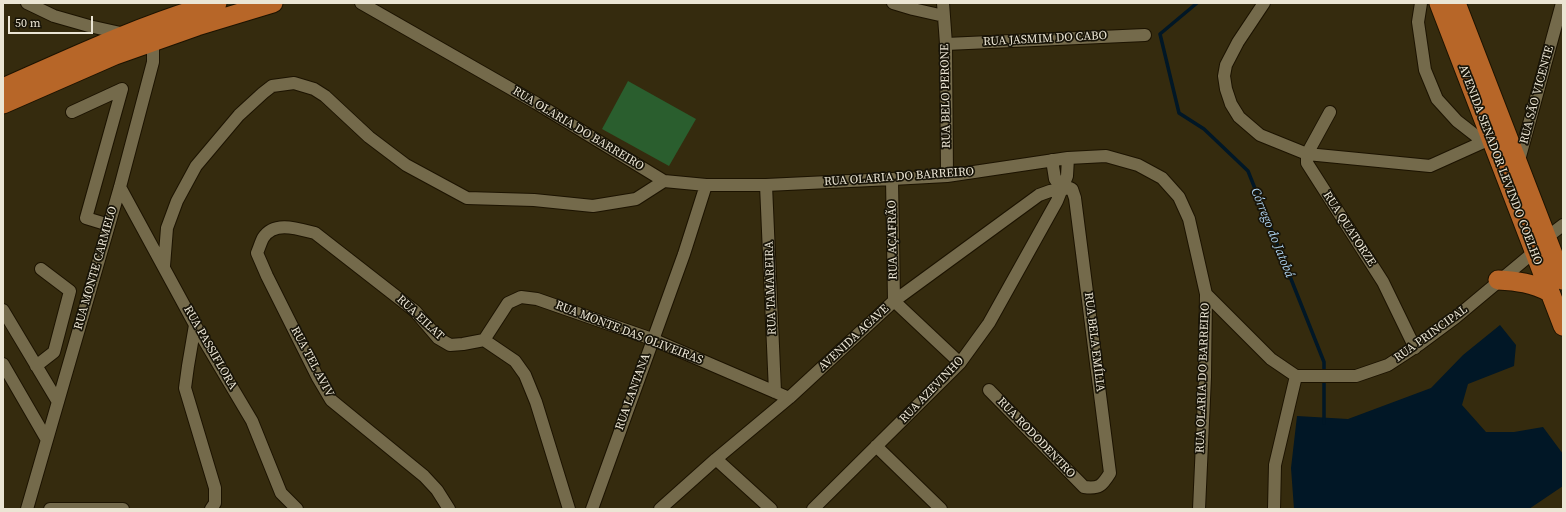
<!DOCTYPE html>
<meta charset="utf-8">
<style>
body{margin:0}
#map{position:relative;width:1566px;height:512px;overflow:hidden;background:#352b0e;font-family:"Source Serif 4",serif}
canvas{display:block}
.frame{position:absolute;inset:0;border:4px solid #ebe5d4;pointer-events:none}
.scale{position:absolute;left:8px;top:16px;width:85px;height:18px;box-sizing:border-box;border:2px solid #ebe5d4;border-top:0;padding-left:5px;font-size:12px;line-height:14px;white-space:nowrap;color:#ebe5d4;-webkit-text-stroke:3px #181408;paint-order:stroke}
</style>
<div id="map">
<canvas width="1566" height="512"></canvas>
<div class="frame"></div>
<div class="scale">50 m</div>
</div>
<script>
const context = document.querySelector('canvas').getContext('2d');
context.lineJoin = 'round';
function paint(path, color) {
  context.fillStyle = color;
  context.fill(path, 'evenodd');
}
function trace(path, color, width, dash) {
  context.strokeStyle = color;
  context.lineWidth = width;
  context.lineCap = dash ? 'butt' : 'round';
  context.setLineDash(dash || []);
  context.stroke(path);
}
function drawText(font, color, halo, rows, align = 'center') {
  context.font = font + ' "Source Serif 4",serif';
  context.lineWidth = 3.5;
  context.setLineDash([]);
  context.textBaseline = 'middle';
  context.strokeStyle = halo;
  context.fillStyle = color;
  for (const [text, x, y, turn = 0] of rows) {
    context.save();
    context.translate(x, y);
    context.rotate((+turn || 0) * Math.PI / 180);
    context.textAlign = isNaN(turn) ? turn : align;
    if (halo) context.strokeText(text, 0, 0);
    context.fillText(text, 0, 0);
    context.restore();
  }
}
const green = new Path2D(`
 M 628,81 L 696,119 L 669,166 L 602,129 Z`);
const water = new Path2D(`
 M 1500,325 L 1516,345 L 1514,366 L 1468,384 L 1462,405 L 1486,432 L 1514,432 L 1543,427 L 1563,454 L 1563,486 L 1529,509 L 1294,509 L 1291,468 L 1297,416 L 1348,419 L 1431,388 L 1463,355 Z`);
const stream = new Path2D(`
 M 1197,3 L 1160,34 L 1179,113 L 1204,129 L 1248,171 L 1324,362 L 1324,423`);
const minor = new Path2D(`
 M 27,3 L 54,16 L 89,26 L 125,34
 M 361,3 L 536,103 L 664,181 L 706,185 L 766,185 L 892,179 L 947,176 L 1068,158 L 1106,156 L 1138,165 L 1162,178 L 1179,197 L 1189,219 L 1206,294 L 1205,377 L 1199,509
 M 893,3 L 913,9 L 944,16
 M 943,3 L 946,44 L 947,176
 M 1264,3 L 1238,42 L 1226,65 L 1224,76 L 1226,89 L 1231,104 L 1239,117 L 1260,135 L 1307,154 L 1430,166 L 1490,139
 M 1421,3 L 1418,22 L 1425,70 L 1437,99 L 1457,121 L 1484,142
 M 946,44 L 1145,35
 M 72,112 L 122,89 L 86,218 L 109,225
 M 1330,112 L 1307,154 L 1307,163 L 1383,282 L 1415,348
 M 1052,160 L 1055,179 L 1062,189
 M 1518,164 L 1562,3
 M 892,179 L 894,301 L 960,363
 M 766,185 L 775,392
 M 120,187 L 195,325 L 252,421 L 281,493 L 297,509
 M 164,266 L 167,228 L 177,201 L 196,166 L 239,115 L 263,93 L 272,86 L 294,83 L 314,89 L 325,96 L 369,137 L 406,165 L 467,198 L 534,200 L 593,206 L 636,199 L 664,181
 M 1206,294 L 1271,359 L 1296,376 L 1356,376 L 1388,365 L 1420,344 L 1455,318 L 1534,252 L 1546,238 L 1563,225
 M 3,310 L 58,402
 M 195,325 L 188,366 L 185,388 L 215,488 L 215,503 L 211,509
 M 484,340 L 508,303 L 521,297 L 537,299 L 652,339 L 789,398
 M 3,364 L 47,440
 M 36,366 L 54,352 L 70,291 L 41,269
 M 876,446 L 941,509
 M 716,459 L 771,509
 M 27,509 L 120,187 L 153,62 L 153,41 L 151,36
 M 50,509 L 123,509
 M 449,509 L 437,490 L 424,476 L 331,400 L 318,378 L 267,276 L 257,253 C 259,248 261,242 263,238 C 274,220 299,229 315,233 L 415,311 L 438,338 L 450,345 L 463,344 L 484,340 L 515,361 L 525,375 L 536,402 L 569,509
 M 592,509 L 684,254 L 706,185
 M 660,509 L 716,459 L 789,398 L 894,301 L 1039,195 L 1050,191 L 1070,188 L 1072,189 L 1075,198 L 1110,473 C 1102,486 1099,489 1084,487 L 989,390
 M 813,509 L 960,363 L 989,323 L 1057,201 L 1067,176 L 1068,158
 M 1274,509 L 1275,465 L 1296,376`);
const primary = new Path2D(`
 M 1439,3 L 1563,326
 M 1456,3 L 1563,280
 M 3,88 C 73,57 143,24 217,3
 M 3,104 L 115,55 L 197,26 L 273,3
 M 1498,280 C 1517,281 1533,283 1549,292`);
const streetNames = [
 ["RUA JASMIM DO CABO",1045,39,-3],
 ["RUA SÃO VICENTE",1537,95,-75],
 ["RUA BELO PERONE",946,96,-91],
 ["RUA OLARIA DO BARREIRO",578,129,31],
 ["AVENIDA SENADOR LEVINDO COELHO",1500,165,69],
 ["RUA OLARIA DO BARREIRO",899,177,-4],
 ["RUA QUATORZE",1349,229,57],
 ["RUA AÇAFRÃO",893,240,-91],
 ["RUA MONTE CARMELO",96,268,-74],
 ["RUA TAMAREIRA",771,288,-92],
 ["RUA EILAT",420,318,43],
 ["RUA MONTE DAS OLIVEIRAS",629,333,21],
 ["RUA PRINCIPAL",1431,334,-36],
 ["AVENIDA AGAVE",854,338,-43],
 ["RUA BELA EMÍLIA",1094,342,83],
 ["RUA PASSIFLORA",210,348,60],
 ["RUA TEL AVIV",312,362,62],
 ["RUA OLARIA DO BARREIRO",1203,378,-88],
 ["RUA AZEVINHO",932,390,-46],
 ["RUA LANTANA",633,392,-70],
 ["RUA RODODENTRO",1036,438,46]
];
const waterNames = [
 ["Córrego do Jatobá",1272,233,68]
];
paint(green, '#2a5e2e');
paint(water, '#011726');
trace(stream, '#011726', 3.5);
trace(minor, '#1c1300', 14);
trace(primary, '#1c1300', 21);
trace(minor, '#746a4b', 12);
trace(primary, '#b76628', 19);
drawText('12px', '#ebe5d4', '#181408', streetNames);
drawText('italic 13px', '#afd4f1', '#181408', waterNames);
</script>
